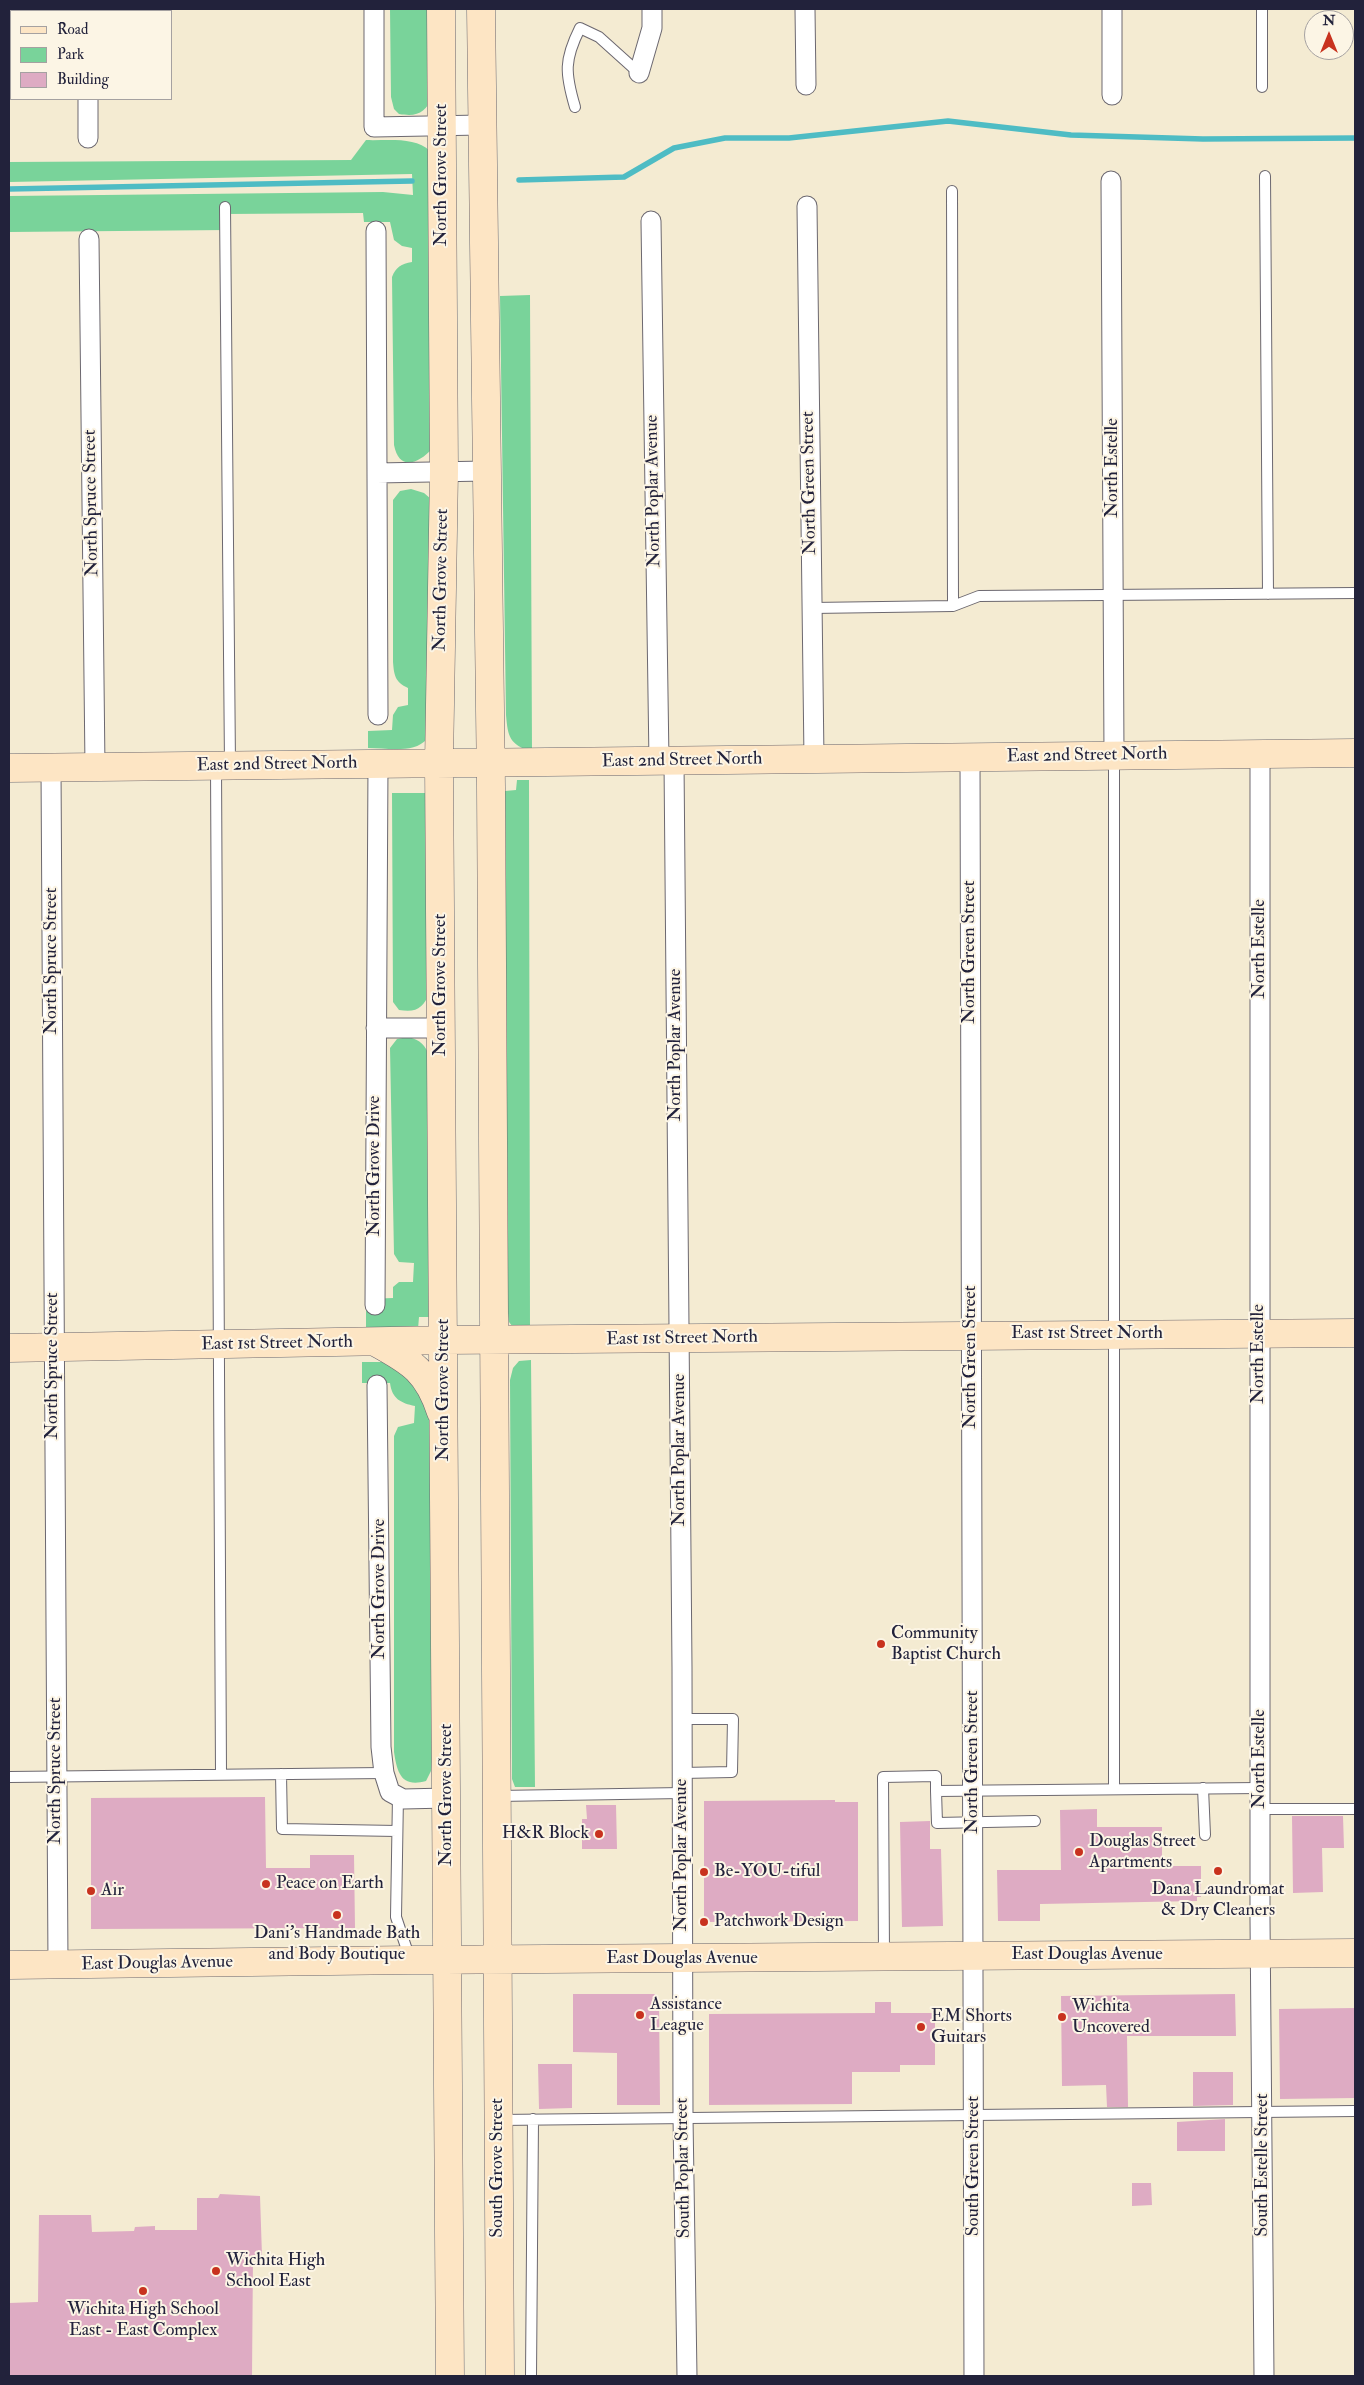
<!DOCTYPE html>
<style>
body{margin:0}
#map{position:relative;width:1364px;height:2385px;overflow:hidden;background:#f4ebd2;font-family:"IM FELL Double Pica",serif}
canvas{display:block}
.frame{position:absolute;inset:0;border:10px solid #22223b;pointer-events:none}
.legend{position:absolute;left:10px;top:10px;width:162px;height:90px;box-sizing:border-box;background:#fcf5e5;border:1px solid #a5a1a1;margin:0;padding:6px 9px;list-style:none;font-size:15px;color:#22223b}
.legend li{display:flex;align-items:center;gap:10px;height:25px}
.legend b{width:25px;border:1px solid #a5a1a1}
.north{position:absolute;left:1304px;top:10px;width:50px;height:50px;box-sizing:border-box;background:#fcf5e5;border:1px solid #a5a1a1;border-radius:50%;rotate:0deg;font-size:14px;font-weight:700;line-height:20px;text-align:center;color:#22223b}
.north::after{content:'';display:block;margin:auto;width:18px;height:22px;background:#c8321e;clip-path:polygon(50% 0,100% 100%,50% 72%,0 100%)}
</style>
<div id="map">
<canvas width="1364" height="2385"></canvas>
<div class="frame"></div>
<ul class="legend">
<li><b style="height:6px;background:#fde5c4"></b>Road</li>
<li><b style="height:14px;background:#79d39a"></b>Park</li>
<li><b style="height:14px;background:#deabc3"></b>Building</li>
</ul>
<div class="north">N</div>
</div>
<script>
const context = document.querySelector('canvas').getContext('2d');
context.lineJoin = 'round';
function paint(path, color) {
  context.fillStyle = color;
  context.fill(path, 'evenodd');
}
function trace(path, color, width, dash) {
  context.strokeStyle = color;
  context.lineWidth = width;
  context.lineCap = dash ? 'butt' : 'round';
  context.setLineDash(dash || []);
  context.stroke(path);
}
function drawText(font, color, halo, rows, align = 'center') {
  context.font = font + ' "IM FELL Double Pica",serif';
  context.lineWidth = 4;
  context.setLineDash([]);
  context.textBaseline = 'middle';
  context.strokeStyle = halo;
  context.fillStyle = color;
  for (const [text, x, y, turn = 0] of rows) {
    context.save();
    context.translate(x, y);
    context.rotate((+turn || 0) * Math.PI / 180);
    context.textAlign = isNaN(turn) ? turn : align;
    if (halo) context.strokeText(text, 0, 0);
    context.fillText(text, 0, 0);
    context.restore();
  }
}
const green = new Path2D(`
 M 390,9 L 432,9 L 433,96 C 425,113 418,117 399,114 L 394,109 L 391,97 Z
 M 366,140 C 386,141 415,136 430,151 L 432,449 C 418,464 399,471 394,445 L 392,277 C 396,267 401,264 412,262 L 412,248 L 402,246 L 394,240 L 390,222 L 364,222 L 363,213 L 227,214 L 228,230 L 9,232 L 9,196 L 383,192 L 413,195 L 412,174 L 9,182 L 9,162 L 351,160 Z
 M 530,295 L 532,752 C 509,744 508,737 506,715 L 500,296 Z
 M 411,489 L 424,493 L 431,499 L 427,739 C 414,754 387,748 368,748 L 368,731 L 392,730 L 393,715 L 398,707 L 408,705 L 408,688 C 395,682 394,675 393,662 L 393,500 L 400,491 Z
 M 517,780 L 529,780 L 530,1333 L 516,1331 L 509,1322 L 508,1313 L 505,791 L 516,790 Z
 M 392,793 L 429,793 L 430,992 C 423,1008 417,1013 399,1010 L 393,1002 Z
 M 408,1037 C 421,1040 425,1045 430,1057 L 432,1317 L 419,1317 L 418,1329 L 366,1329 L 366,1299 L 393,1298 L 393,1287 L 399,1282 L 413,1282 L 414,1263 L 399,1262 L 394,1254 L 390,1048 L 397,1039 Z
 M 531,1360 L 535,1787 L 515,1787 L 512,1779 L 510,1380 L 513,1368 L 519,1361 Z
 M 362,1362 L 394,1362 L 419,1385 L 430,1417 L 432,1434 L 432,1760 L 431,1771 L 426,1781 C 401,1788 397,1772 394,1752 L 394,1436 L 398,1427 L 414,1423 L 415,1406 C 401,1403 392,1399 390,1383 L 362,1383 Z`);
const stream = new Path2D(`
 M 519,180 L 624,177 L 674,148 L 725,138 L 789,138 L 948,121 L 1071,135 L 1203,139 L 1355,138
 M 9,189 L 412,181`);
const building = new Path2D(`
 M 265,1797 L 266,1868 L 310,1868 L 310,1855 L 354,1855 L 355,1928 L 91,1929 L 91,1798 Z
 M 835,1800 L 835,1802 L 858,1802 L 858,1921 L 704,1922 L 704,1801 Z
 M 586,1805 L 616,1805 L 617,1849 L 582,1849 L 582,1819 L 587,1819 Z
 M 1097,1809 L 1097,1827 L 1162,1827 L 1162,1860 L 1166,1860 L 1166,1866 L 1201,1866 L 1201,1897 L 1197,1897 L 1197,1901 L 1040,1904 L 1040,1921 L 998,1921 L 997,1870 L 1061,1870 L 1060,1810 Z
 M 1292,1816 L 1343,1816 L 1344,1848 L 1322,1848 L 1323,1892 L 1293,1893 Z
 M 930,1821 L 930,1849 L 941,1849 L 943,1926 L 902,1927 L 900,1822 Z
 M 573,1994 L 656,1994 L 659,1998 L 660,2105 L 617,2105 L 617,2053 L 573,2052 Z
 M 1235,1994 L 1236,2036 L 1127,2036 L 1128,2107 L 1107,2107 L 1106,2085 L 1062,2086 L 1061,1996 Z
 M 875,2002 L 891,2002 L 891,2013 L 935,2013 L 935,2065 L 900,2065 L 900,2072 L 852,2072 L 852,2104 L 709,2105 L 709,2014 L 875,2013 Z
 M 1355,2008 L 1355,2098 L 1280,2099 L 1279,2009 Z
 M 538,2064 L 572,2064 L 572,2108 L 539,2109 Z
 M 1193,2072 L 1233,2072 L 1233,2105 L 1193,2106 Z
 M 1225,2119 L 1225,2151 L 1177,2151 L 1177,2122 Z
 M 1132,2183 L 1151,2183 L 1152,2205 L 1132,2206 Z
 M 220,2194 L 260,2196 L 262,2256 L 253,2255 L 252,2376 L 9,2376 L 9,2303 L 38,2302 L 39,2215 L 91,2215 L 92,2232 L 134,2231 L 135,2227 L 155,2226 L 155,2230 L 197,2230 L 197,2198 L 218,2198 Z`);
const lane = new Path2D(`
 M 1262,9 L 1262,87
 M 575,107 C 565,73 564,60 580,28 L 599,37 L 639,73
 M 1265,176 L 1268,594
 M 952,191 L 953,606
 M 225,207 L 230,765
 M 812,608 L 953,606 L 979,596 L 1355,593
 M 1114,756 L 1114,1789
 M 216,766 L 221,1774
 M 682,1719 L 733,1719 L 732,1772 L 682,1773
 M 281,1774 L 282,1829 L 397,1831
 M 9,1777 L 384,1773
 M 1203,1788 L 1205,1835
 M 936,1791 L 937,1823 L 1035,1821
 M 398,1796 L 396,1917 L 410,1959
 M 498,1796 L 682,1793
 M 1260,1809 L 1355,1809
 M 884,1955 L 883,1777 L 936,1776 L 936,1791 L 1260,1788
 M 499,2120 L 1355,2111
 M 531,2376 L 533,2119`);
const street = new Path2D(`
 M 374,9 L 374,127 L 481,125
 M 805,9 L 806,85
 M 88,11 L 88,9
 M 639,73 L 652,28 L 652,9
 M 1112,95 L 1112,9
 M 88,138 L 88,99
 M 1111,181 L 1114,755
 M 807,206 L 814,759
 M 651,221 L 659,761
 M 376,231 L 378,715
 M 89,239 L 95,767
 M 377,473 L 486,471
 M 1260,754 L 1260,1919 L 1264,2376
 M 970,757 L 974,2376
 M 674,761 L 682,1667 L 683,2117 L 687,2376
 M 51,768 L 58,1965
 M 376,1028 L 441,1028
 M 375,1305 L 378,764
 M 377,1385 L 381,1747 L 384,1773 L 390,1792 L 403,1799 L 447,1798`);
const secondary = new Path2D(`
 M 441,9 L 444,471 L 439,763 L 450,2376
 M 481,9 L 491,787 L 500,2376
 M 9,768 L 1355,753
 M 377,1343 C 412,1362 428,1372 441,1412
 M 9,1348 L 444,1340 L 1355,1333
 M 9,1965 L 411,1960 L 1355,1953`);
const markers = [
 [881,1644,5,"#c8321e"],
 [599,1834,5,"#c8321e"],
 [1079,1852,5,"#c8321e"],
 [1218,1871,5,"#c8321e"],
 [704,1872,5,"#c8321e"],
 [266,1884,5,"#c8321e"],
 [91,1891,5,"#c8321e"],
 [337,1915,5,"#c8321e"],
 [704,1922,5,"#c8321e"],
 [640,2015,5,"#c8321e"],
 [1062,2017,5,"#c8321e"],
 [921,2027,5,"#c8321e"],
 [216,2271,5,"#c8321e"],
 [143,2291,5,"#c8321e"]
];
const streetNames = [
 ["North Grove Street",442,175,-90],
 ["North Estelle",1113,468,-90],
 ["North Green Street",810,483,-91],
 ["North Poplar Avenue",654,491,-91],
 ["North Spruce Street",92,503,-91],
 ["North Grove Street",442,580,-89],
 ["East 2nd Street North",1087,756,-1],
 ["East 2nd Street North",682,761,-1],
 ["East 2nd Street North",277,765,-1],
 ["North Estelle",1260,949,-90],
 ["North Green Street",970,952,-90],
 ["North Spruce Street",52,961,-90],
 ["North Grove Street",441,985,-90],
 ["North Poplar Avenue",676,1045,-90],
 ["North Grove Drive",375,1166,-90],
 ["East 1st Street North",1087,1334],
 ["East 1st Street North",682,1339,-1],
 ["East 1st Street North",277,1344,-1],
 ["North Estelle",1259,1354,-90],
 ["North Green Street",971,1357,-90],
 ["North Spruce Street",53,1366,-90],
 ["North Grove Street",444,1390,-90],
 ["North Poplar Avenue",680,1450,-90],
 ["North Grove Drive",380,1589,-90],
 ["North Estelle",1260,1759,-90],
 ["North Green Street",973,1762,-90],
 ["North Spruce Street",56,1771,-90],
 ["North Grove Street",447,1795,-90],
 ["North Poplar Avenue",682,1855,-90],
 ["East Douglas Avenue",1087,1955],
 ["East Douglas Avenue",682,1959],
 ["East Douglas Avenue",157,1964,-1],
 ["South Estelle Street",1263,2165,-90],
 ["South Green Street",974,2166,-90],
 ["South Grove Street",498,2168,-90],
 ["South Poplar Street",684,2168,-91]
];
const poiNames = [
 ["Community",891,1634],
 ["Baptist Church",891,1655],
 ["H&R Block",589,1834,"right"],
 ["Douglas Street",1089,1842],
 ["Apartments",1089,1863],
 ["Be-YOU-tiful",714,1872],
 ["Peace on Earth",276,1884],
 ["Dana Laundromat",1218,1890,"center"],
 ["& Dry Cleaners",1218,1911,"center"],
 ["Air",101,1891],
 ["Patchwork Design",714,1922],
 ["Dani's Handmade Bath",337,1934,"center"],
 ["and Body Boutique",337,1955,"center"],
 ["Assistance",650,2005],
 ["League",650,2026],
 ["Wichita",1072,2007],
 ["Uncovered",1072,2028],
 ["EM Shorts",931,2017],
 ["Guitars",931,2038],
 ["Wichita High",226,2261],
 ["School East",226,2282],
 ["Wichita High School",143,2310,"center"],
 ["East - East Complex",143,2331,"center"]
];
paint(green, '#79d39a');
trace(stream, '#4ebcc4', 5.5);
paint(building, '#deabc3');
trace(lane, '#6c6870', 12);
trace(street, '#6c6870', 21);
trace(secondary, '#6c6870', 29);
trace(lane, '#fff', 10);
trace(street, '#fff', 19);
trace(secondary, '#fde5c4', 28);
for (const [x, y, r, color] of markers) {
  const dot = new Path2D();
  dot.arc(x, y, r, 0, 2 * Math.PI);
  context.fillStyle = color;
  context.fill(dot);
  trace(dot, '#fcf5e5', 2);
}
drawText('18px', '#22223b', '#fcf5e5', streetNames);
drawText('18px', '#22223b', '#fcf5e5', poiNames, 'left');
</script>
